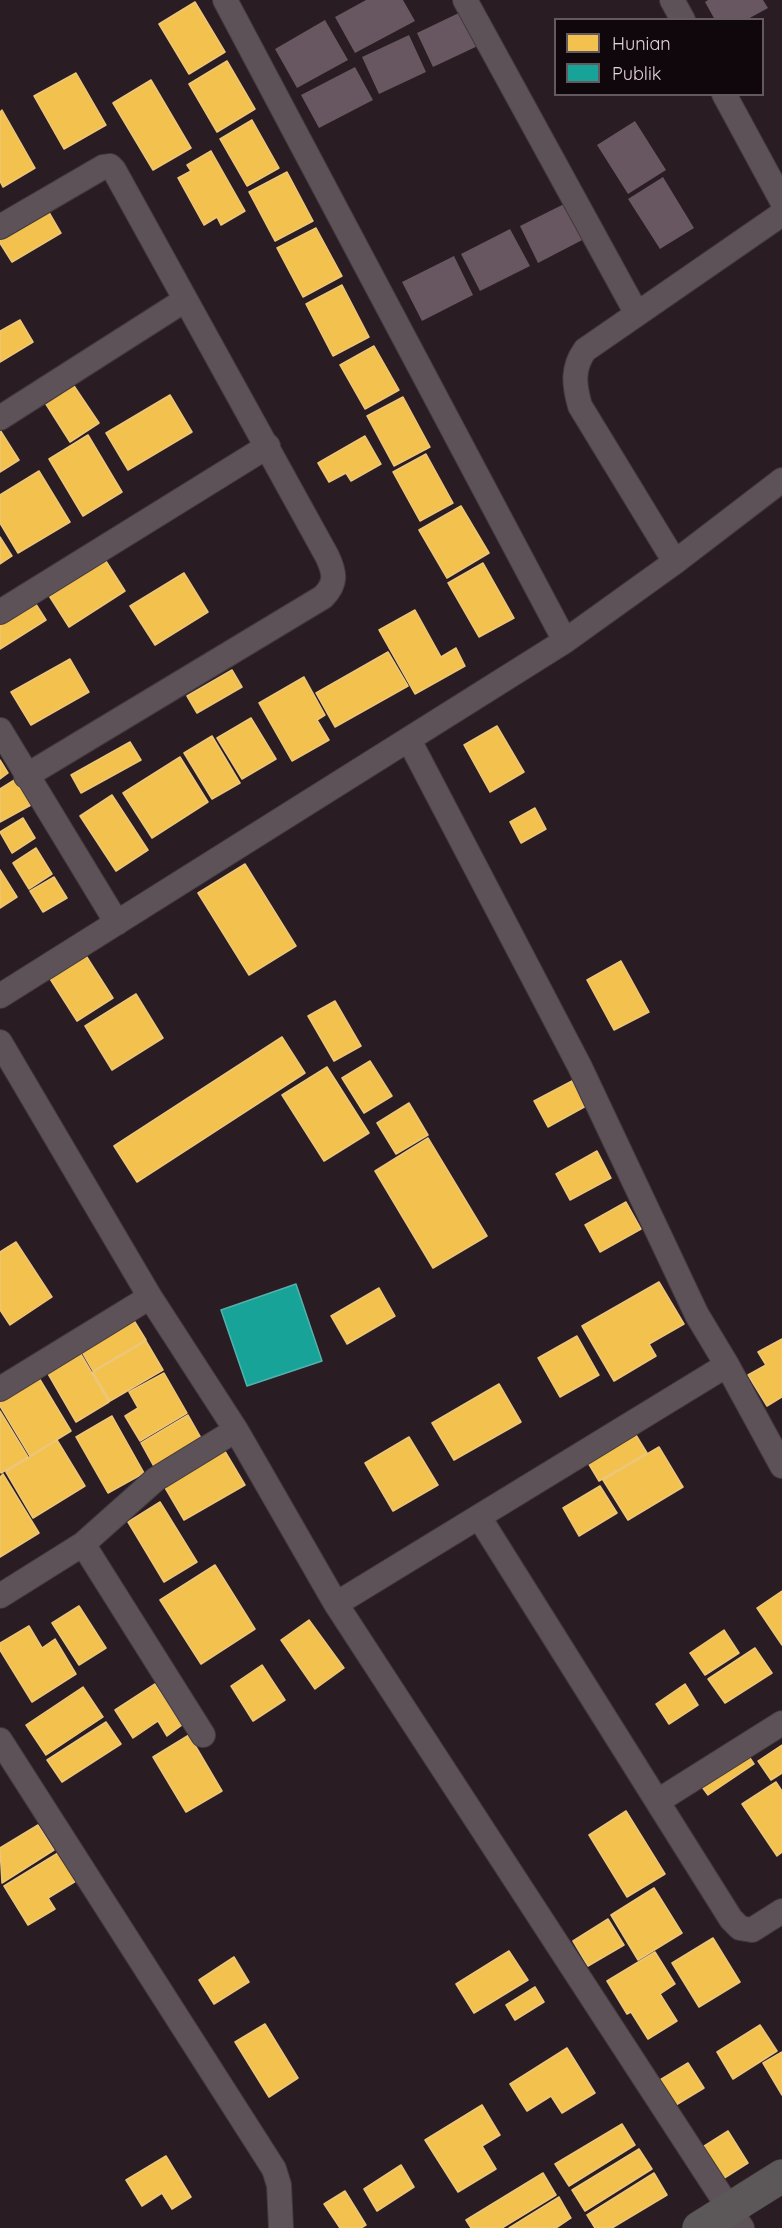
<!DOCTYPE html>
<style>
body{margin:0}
#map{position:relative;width:782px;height:2228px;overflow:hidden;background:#291d23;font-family:Quicksand,sans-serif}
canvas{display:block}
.legend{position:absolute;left:554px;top:18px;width:210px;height:78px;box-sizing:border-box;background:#10070c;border:2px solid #64595f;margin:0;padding:8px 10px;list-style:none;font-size:18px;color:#e3d3db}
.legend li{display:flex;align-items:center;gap:12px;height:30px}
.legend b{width:30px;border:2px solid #64595f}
</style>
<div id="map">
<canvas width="782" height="2228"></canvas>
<ul class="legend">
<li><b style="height:16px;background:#f2c14e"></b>Hunian</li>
<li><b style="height:16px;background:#17a398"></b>Publik</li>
</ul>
</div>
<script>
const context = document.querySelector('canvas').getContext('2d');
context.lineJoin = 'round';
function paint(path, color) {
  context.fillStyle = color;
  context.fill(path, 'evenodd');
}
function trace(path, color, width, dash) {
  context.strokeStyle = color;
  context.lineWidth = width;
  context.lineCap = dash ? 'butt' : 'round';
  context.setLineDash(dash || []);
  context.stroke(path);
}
const homes = new Path2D(`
 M 195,2 L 225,52 L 189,74 L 159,24 Z
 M 227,61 L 255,109 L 217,132 L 189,84 Z
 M 76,73 L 106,125 L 64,149 L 34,96 Z
 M 151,80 L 191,148 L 153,170 L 113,103 Z
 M 2,110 L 35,168 L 3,187 L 0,181 L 0,112 Z
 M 252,120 L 279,168 L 247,186 L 220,139 Z
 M 211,151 L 245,211 L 221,225 L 217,217 L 204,225 L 178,178 L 191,171 L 187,165 Z
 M 287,172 L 313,221 L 275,241 L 249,192 Z
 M 46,207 L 61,233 L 12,262 L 0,243 L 0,235 Z
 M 316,228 L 342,276 L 303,297 L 277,248 Z
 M 342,285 L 369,337 L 333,356 L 306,304 Z
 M 20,320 L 33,342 L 0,362 L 0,331 Z
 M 374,346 L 399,390 L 365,409 L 340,365 Z
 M 72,383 L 99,423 L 70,442 L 44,401 Z
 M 170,395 L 192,432 L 128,470 L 106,433 Z
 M 403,397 L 430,447 L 394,466 L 367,416 Z
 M 0,430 L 19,460 L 0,472 Z
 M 88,435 L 122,492 L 83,516 L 49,459 Z
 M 365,436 L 381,464 L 351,481 L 346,473 L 329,482 L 318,463 Z
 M 426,454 L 453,503 L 420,521 L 393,472 Z
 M 39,471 L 70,522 L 18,553 L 0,523 L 0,495 Z
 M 461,506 L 489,553 L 447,578 L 419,530 Z
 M 0,537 L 12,556 L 0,564 Z
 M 104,558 L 125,591 L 69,627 L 48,594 Z
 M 483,563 L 514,618 L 479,637 L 448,583 Z
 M 184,573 L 208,612 L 155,645 L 130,606 Z
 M 32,598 L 46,620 L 0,649 L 0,618 Z
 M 415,610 L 441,657 L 456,648 L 465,666 L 415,694 L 379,630 Z
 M 388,652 L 408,686 L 335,727 L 316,693 Z
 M 70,659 L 89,692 L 31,725 L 11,692 Z
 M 232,670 L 242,687 L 197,713 L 187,696 Z
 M 304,677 L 325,715 L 317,720 L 329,740 L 292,761 L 259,703 Z
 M 251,718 L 276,759 L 242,779 L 217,738 Z
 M 497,726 L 524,772 L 490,792 L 464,745 Z
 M 212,736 L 240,783 L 212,799 L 184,753 Z
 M 130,742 L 141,760 L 81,793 L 71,775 Z
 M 180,757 L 208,802 L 152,838 L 123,793 Z
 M 0,760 L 8,773 L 0,779 Z
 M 16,779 L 31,805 L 0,822 L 0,789 Z
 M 112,795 L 148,850 L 116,871 L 80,816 Z
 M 535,808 L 546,829 L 521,843 L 510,822 Z
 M 23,818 L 35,838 L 12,853 L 0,832 Z
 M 36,848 L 52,874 L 29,889 L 13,863 Z
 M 245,864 L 296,946 L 249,975 L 198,893 Z
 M 0,870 L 17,897 L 0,908 Z
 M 54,877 L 67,898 L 43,912 L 30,891 Z
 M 83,951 L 113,998 L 77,1021 L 47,974 Z
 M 621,961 L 649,1012 L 614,1030 L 587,980 Z
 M 136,994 L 163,1038 L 112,1070 L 85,1026 Z
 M 335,1001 L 361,1046 L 334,1061 L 308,1016 Z
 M 282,1037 L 305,1073 L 137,1182 L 114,1146 Z
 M 370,1061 L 392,1096 L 364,1113 L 342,1078 Z
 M 327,1067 L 369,1133 L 324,1161 L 282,1095 Z
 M 572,1081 L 586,1106 L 548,1127 L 534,1101 Z
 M 409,1103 L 428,1135 L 396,1154 L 377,1123 Z
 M 428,1138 L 487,1236 L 433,1268 L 375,1171 Z
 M 597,1151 L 611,1178 L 570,1200 L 556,1174 Z
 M 626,1202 L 641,1229 L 600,1252 L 585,1225 Z
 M 16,1242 L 52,1297 L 10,1325 L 0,1310 L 0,1252 Z
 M 659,1282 L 684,1324 L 649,1344 L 656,1356 L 614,1381 L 582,1326 Z
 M 379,1288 L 395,1316 L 347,1344 L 331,1316 Z
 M 130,1314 L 146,1340 L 93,1371 L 78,1345 Z
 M 577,1336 L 599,1375 L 560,1397 L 538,1358 Z
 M 782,1339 L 782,1397 L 767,1406 L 748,1375 L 766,1365 L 758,1352 Z
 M 146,1341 L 163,1370 L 110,1401 L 93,1372 Z
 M 76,1346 L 109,1402 L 76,1422 L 43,1365 Z
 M 36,1373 L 71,1431 L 30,1456 L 0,1406 L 0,1395 Z
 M 164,1373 L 187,1413 L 140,1441 L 125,1416 L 138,1408 L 129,1392 Z
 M 499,1384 L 521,1422 L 454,1460 L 432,1423 Z
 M 0,1411 L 28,1457 L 1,1473 L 0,1472 Z
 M 188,1415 L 205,1445 L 157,1472 L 141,1443 Z
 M 112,1416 L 144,1473 L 108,1493 L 76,1437 Z
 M 631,1427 L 647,1453 L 599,1481 L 584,1456 Z
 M 409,1437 L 438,1485 L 393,1511 L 365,1463 Z
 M 57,1440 L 85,1486 L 33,1518 L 6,1472 Z
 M 220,1443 L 245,1485 L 184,1520 L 160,1479 Z
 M 659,1447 L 683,1487 L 628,1520 L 603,1480 Z
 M 3,1474 L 39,1533 L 0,1557 L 0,1477 Z
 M 600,1486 L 617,1513 L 579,1536 L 563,1508 Z
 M 160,1502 L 197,1562 L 164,1582 L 128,1522 Z
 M 215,1565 L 255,1629 L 201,1664 L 160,1600 Z
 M 782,1591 L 782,1645 L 757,1608 Z
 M 79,1606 L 106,1648 L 79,1665 L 52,1623 Z
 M 309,1620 L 344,1668 L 315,1689 L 281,1640 Z
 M 29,1626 L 42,1648 L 55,1639 L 76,1674 L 32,1702 L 0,1650 L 0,1643 Z
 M 724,1630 L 739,1653 L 705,1675 L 690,1653 Z
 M 755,1648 L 772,1673 L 725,1703 L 708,1679 Z
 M 262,1665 L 285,1700 L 253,1721 L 231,1686 Z
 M 155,1684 L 182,1725 L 167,1736 L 158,1721 L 133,1738 L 115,1710 Z
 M 685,1684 L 698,1705 L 669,1724 L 656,1704 Z
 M 83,1687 L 103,1717 L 46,1755 L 26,1725 Z
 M 106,1722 L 121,1744 L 62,1782 L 47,1760 Z
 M 189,1735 L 222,1791 L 186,1812 L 153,1757 Z
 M 782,1745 L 782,1773 L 771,1780 L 758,1761 Z
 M 744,1749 L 754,1764 L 708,1795 L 697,1780 Z
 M 776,1782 L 782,1791 L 782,1852 L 777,1856 L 742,1804 Z
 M 626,1811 L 665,1874 L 627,1897 L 589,1835 Z
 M 38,1825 L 54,1850 L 2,1883 L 0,1848 Z
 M 58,1853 L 76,1881 L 48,1898 L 55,1909 L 28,1925 L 4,1886 Z
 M 654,1888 L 682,1933 L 638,1960 L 611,1915 Z
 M 608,1919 L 624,1945 L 588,1966 L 573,1941 Z
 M 713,1938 L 740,1982 L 699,2007 L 672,1963 Z
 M 509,1951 L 528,1980 L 474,2013 L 456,1984 Z
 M 655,1952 L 675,1984 L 660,1994 L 677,2021 L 648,2039 L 631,2012 L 627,2014 L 607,1981 Z
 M 234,1957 L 249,1982 L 214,2004 L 199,1980 Z
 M 535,1987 L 544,2002 L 515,2020 L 506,2005 Z
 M 265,2024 L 298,2078 L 269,2097 L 235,2042 Z
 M 760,2025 L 777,2051 L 733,2079 L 717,2052 Z
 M 567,2048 L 595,2093 L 562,2113 L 551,2096 L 527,2111 L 510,2084 Z
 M 782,2052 L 782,2095 L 763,2063 Z
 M 688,2063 L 704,2088 L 666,2111 L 650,2086 Z
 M 482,2105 L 500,2135 L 482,2146 L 496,2169 L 458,2192 L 425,2140 Z
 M 622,2124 L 635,2145 L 569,2186 L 555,2164 Z
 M 728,2131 L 748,2163 L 718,2182 L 698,2150 Z
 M 639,2149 L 652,2169 L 585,2211 L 572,2190 Z
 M 166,2156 L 191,2197 L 172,2209 L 162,2193 L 142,2206 L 126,2180 Z
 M 401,2165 L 414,2187 L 377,2211 L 364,2189 Z
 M 543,2173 L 556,2195 L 502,2228 L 471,2228 L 466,2220 Z
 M 654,2173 L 667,2195 L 612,2228 L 595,2228 L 587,2215 Z
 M 345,2191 L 366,2225 L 361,2228 L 340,2228 L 324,2204 Z
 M 559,2197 L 571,2218 L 556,2228 L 509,2228 Z`);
const public = new Path2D(`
 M 296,1284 L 322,1361 L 247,1386 L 221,1310 Z`);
const building = new Path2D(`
 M 366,0 L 403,0 L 415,21 L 355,53 L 335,17 Z
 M 708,0 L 763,0 L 768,8 L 746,20 L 715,20 L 705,2 Z
 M 465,10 L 482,44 L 433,67 L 417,33 Z
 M 325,20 L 348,60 L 297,88 L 275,49 Z
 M 409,35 L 426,72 L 379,94 L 362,57 Z
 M 355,67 L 373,100 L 319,128 L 301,95 Z
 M 635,121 L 666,170 L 628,194 L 597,145 Z
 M 663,177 L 694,228 L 660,249 L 628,199 Z
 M 570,201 L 588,237 L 538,263 L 520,226 Z
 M 510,229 L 530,266 L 480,291 L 461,254 Z
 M 454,256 L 473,295 L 422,321 L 402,282 Z`);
const minor = new Path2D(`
 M 225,0 L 565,641
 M 465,0 L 637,314
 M 672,0 L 683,20
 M 724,94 L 782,201
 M 0,227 L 103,167 L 110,166 L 114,170 L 327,556 C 335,573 337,583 323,597 L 26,776
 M 0,418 L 185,300
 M 675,562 L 580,406 C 574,385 572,368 585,350 L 782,214
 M 0,612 L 268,446
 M 0,730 L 117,923
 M 0,996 L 565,641 L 675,562 L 782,480
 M 0,1042 L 150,1297 L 236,1430 L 336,1604 L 742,2228
 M 727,1365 L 782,1466
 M 0,1389 L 150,1297
 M 479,1517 L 731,1919 L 740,1928 L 752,1930 L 782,1911
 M 83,1544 L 203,1735
 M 0,1596 L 83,1544 L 156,1479 L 236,1430
 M 336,1604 L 727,1365 L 697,1315 L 580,1067 L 409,740
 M 0,1740 L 274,2169 L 279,2185 L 281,2228
 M 658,1801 L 782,1723`);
const secondary = new Path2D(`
 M 699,2228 L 782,2176`);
paint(homes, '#f2c14e');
trace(homes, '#eec678', 1.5);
paint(public, '#17a398');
trace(public, '#54b1ac', 1.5);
paint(building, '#685660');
trace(minor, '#43393e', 26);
trace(secondary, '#43393e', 34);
trace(minor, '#5c5257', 24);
trace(secondary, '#5c585a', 33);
</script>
